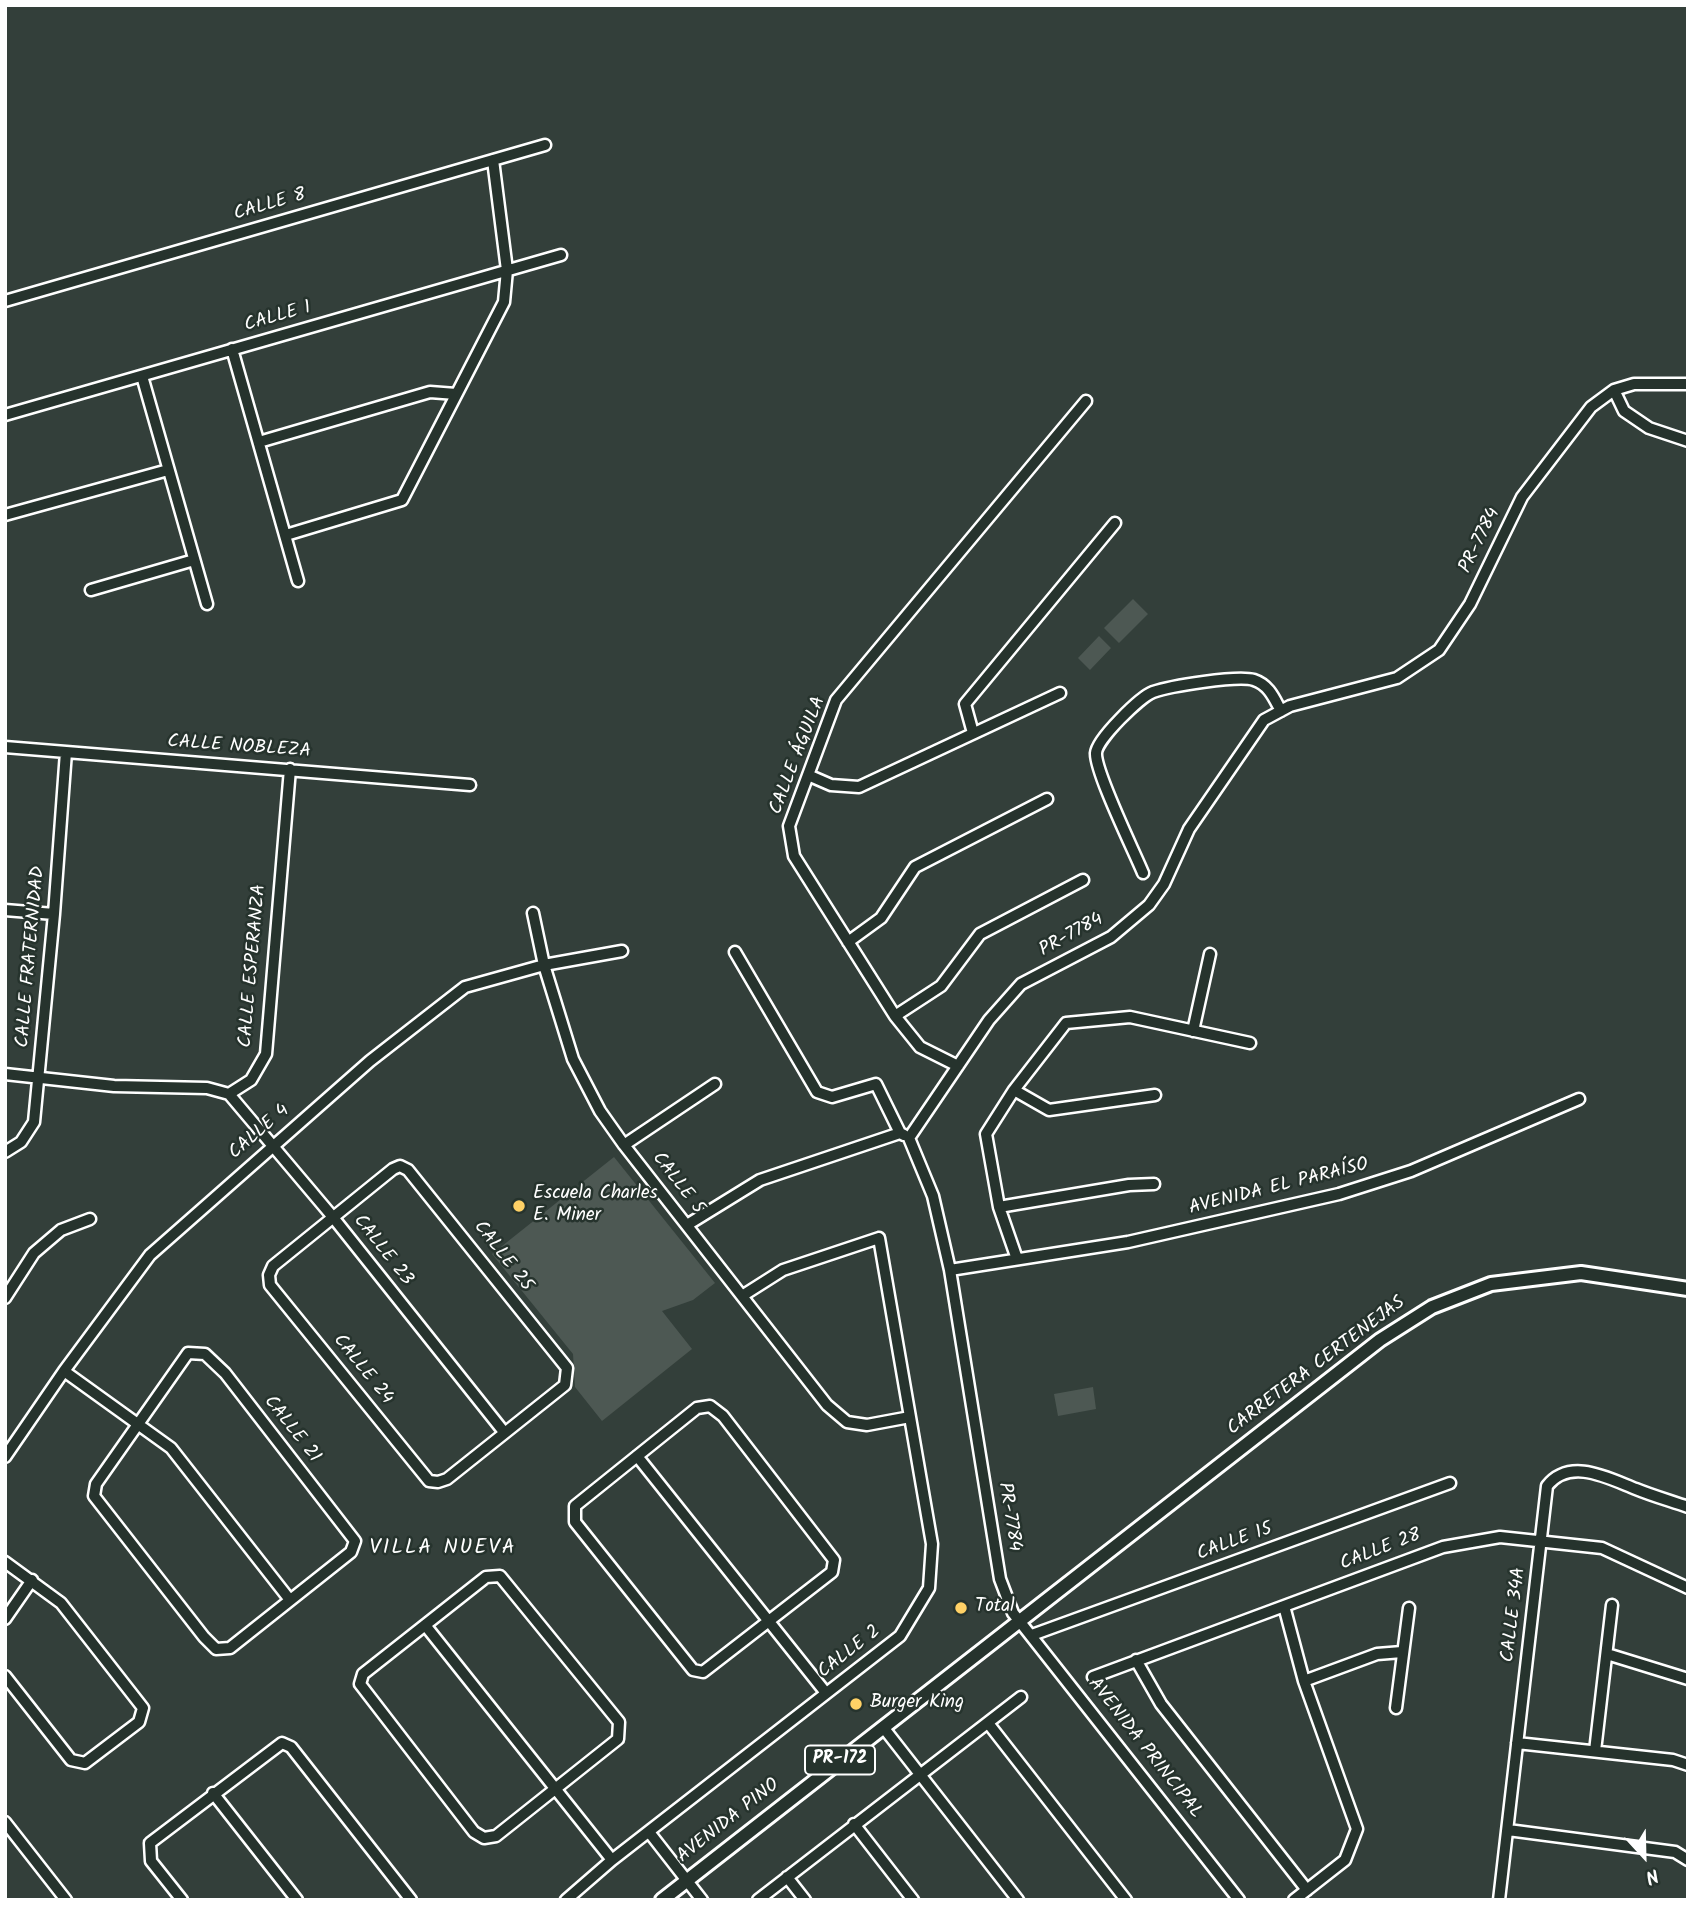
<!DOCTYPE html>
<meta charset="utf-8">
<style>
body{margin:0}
#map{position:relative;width:1693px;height:1905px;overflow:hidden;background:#333f3a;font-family:Kalam,sans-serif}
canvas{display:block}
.frame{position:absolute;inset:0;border:7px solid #fff;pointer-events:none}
.north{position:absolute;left:1609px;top:1821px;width:70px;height:70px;-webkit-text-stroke:5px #26332d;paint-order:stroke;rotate:158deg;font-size:19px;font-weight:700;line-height:28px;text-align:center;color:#fff}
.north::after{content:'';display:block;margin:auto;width:24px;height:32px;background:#fff;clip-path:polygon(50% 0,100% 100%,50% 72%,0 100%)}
</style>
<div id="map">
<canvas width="1693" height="1905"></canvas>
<div class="frame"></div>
<div class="north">N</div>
</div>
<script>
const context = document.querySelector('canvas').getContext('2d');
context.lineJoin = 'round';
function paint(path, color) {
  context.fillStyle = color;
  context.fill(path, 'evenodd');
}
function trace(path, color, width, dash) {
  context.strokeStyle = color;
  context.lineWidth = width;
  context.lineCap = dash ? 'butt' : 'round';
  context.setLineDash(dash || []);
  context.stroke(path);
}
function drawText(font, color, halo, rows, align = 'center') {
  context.font = font + ' Kalam,sans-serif';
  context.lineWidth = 5;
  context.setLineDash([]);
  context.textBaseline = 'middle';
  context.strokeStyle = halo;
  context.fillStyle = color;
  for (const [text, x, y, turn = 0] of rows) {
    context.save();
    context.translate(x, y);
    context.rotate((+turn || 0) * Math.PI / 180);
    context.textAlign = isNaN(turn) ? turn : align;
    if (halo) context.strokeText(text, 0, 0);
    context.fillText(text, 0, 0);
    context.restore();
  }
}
const green = new Path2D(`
 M 1133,599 L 1148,614 L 1119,643 L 1104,628 Z
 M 1099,636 L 1111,648 L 1090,670 L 1078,658 Z
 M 614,1157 L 715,1283 L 693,1300 L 662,1311 L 692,1349 L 602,1421 L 575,1387 L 573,1354 L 492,1254 Z
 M 1093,1387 L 1096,1409 L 1058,1416 L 1054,1394 Z`);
const minor = new Path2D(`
 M 5,301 L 545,145
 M 232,349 L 298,581
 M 142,376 L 207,604
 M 1614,390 L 1624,411 L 1649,428 L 1688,441
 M 5,415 L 561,255
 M 259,442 L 430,392 L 456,394
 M 5,515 L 168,470
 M 286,535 L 402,500 L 504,302 L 507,270 L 493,160
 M 91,590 L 194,560
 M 973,733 L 965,704 L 1115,523
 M 5,747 L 470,785
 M 808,775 L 831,785 L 859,787 L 1060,693
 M 1143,873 C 1134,851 1095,772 1096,753 C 1097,739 1140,697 1153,692 C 1170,686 1238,675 1254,680 C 1269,685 1274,698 1281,711
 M 5,910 L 54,914
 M 533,913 L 544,965 L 573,1059 L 600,1111 L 624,1145 L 827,1405 L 847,1422 L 867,1425 L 910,1417
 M 848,942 L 881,918 L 915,867 L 1047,799
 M 735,952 L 817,1092 L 832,1097 L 876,1084 L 900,1133
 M 895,1016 L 941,986 L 980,934 L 1083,880
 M 1193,1031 L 1210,954
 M 958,1066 L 920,1047 L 895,1016 L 794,856 L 789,826 L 836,700 L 1086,401
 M 5,1074 L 114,1086 L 207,1088 L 229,1094 L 251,1080 L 266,1054 L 290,769
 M 1014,1090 L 1049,1110 L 1155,1095
 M 229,1094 L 332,1216 L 504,1432
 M 624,1145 L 715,1084
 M 5,1152 L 21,1142 L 34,1122 L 54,914 L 66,752
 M 400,1166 L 408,1170 L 567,1368 L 565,1385 L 447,1479 L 438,1482 L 429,1481 L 270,1285 L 269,1275 L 273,1266 L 393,1169 Z
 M 999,1207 L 1129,1185 L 1154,1184
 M 687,1225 L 760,1180 L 900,1133 L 904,1135
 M 1017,1259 L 999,1207 L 986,1134 L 1014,1090 L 1066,1023 L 1130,1017 L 1250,1043
 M 950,1270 L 1128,1242 L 1339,1194 L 1411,1171 L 1579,1099
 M 5,1298 L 34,1253 L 61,1230 L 90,1219
 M 188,1353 L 205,1354 L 225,1373 L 355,1541 L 351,1552 L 230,1648 L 216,1649 L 204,1637 L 94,1496 L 96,1484 Z
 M 64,1371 L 171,1448 L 290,1600
 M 710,1406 L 723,1416 L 834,1560 L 832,1572 L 703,1672 L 693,1670 L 575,1522 L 575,1506 L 697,1408 Z
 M 637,1456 L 826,1693
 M 5,1457 L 64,1371 L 150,1255 L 370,1061 L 465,987 L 544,965 L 622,951
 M 5,1562 L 61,1603 L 143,1708 L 139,1722 L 85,1763 L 71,1760 L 5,1676
 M 500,1576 L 619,1722 L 618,1739 L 496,1836 L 484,1838 L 474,1832 L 360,1684 L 363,1674 L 486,1577 Z
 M 1284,1606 L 1304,1681 L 1357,1829 L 1345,1860 L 1294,1900
 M 5,1619 L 32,1580
 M 425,1625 L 612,1860
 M 1032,1635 L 1450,1483
 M 1607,1654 L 1688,1679
 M 1136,1660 L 1161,1704 L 1307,1890
 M 1093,1677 L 1443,1547 L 1500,1537 L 1602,1548 L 1688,1588
 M 1304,1681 L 1377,1654 L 1402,1652
 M 1396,1708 L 1409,1608
 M 988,1723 L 1126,1900
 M 883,1727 L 1018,1900
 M 1517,1743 L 1673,1760 L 1688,1765
 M 1595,1751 L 1612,1605
 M 213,1793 L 297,1900
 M 5,1822 L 66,1900
 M 854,1824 L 913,1900
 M 1508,1830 L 1675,1852 L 1688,1860
 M 649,1832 L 702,1900
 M 787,1877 L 805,1900
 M 182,1900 L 151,1861 L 150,1843 L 282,1743 L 291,1747 L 411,1900
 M 566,1900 L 612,1860 L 900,1636 L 929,1588 L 932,1544 L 879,1238 L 783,1270 L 742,1296
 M 758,1900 L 1021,1697
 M 1239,1900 L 1013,1613 L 1000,1579 L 950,1270 L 933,1196 L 909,1138 L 989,1020 L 1021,984 L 1111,937 L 1149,905 L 1164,884 L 1189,829 L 1264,720 L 1290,706 L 1397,678 L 1439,650 L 1470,604 L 1522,497 L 1591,407 L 1614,390 L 1634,384 L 1688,384
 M 1499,1900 L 1547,1486 C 1570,1457 1608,1478 1636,1489 C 1653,1496 1671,1501 1688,1507`);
const major = new Path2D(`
 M 662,1900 L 1380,1340 L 1432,1307 L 1491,1284 L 1581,1273 L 1688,1289`);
const markers = [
 [519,1206,7,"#ffd166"],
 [961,1608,7,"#ffd166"],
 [856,1704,7,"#ffd166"]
];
const shields = [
 [840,1760,70]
];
const shieldNames = [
 ["PR-172",840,1760]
];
const streetNames = [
 ["CALLE 8",270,206,-16],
 ["CALLE 1",278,318,-16],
 ["PR-7784",1481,541,-64],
 ["CALLE NOBLEZA",239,748,4],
 ["CALLE ÁGUILA",799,756,-69],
 ["PR-7784",1072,936,-29],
 ["CALLE FRATERNIDAD",32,957,-85],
 ["CALLE ESPERANZA",254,966,-85],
 ["CALLE 4",260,1133,-41],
 ["CALLE 5",677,1184,52],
 ["AVENIDA EL PARAÍSO",1279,1188,-14],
 ["CALLE 23",382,1251,52],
 ["CALLE 25",502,1257,52],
 ["CARRETERA CERTENEJAS",1317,1367,-37],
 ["CALLE 24",362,1370,51],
 ["CALLE 21",291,1430,52],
 ["PR-7784",1008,1517,81],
 ["CALLE 15",1235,1543,-20],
 ["CALLE 28",1381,1551,-21],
 ["CALLE 34A",1515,1615,-83],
 ["CALLE 2",850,1653,-38],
 ["AVENIDA PRINCIPAL",1144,1749,52],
 ["AVENIDA PINO",729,1822,-38]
];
const poiNames = [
 ["Escuela Charles",533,1195],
 ["E. Miner",533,1217],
 ["Total",975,1608],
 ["Burger King",870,1704]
];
const neighbourhoodNames = [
 ["VILLA NUEVA",443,1549]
];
paint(green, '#4d5853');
trace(minor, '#fff', 15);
trace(major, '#fff', 18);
trace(minor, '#26332d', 10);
trace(major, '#26332d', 12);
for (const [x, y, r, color] of markers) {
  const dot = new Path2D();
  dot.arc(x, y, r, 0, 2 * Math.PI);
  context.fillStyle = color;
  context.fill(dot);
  trace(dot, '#26332d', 2.5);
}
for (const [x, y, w] of shields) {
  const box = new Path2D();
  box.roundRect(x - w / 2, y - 14.5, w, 29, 5);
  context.fillStyle = '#26332d';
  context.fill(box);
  trace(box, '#fff', 2);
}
drawText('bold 18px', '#fff', null, shieldNames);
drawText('19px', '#fff', '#26332d', streetNames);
drawText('19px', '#fff', '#26332d', poiNames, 'left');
context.letterSpacing = '2px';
drawText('21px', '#fff', '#26332d', neighbourhoodNames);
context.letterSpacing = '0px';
</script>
